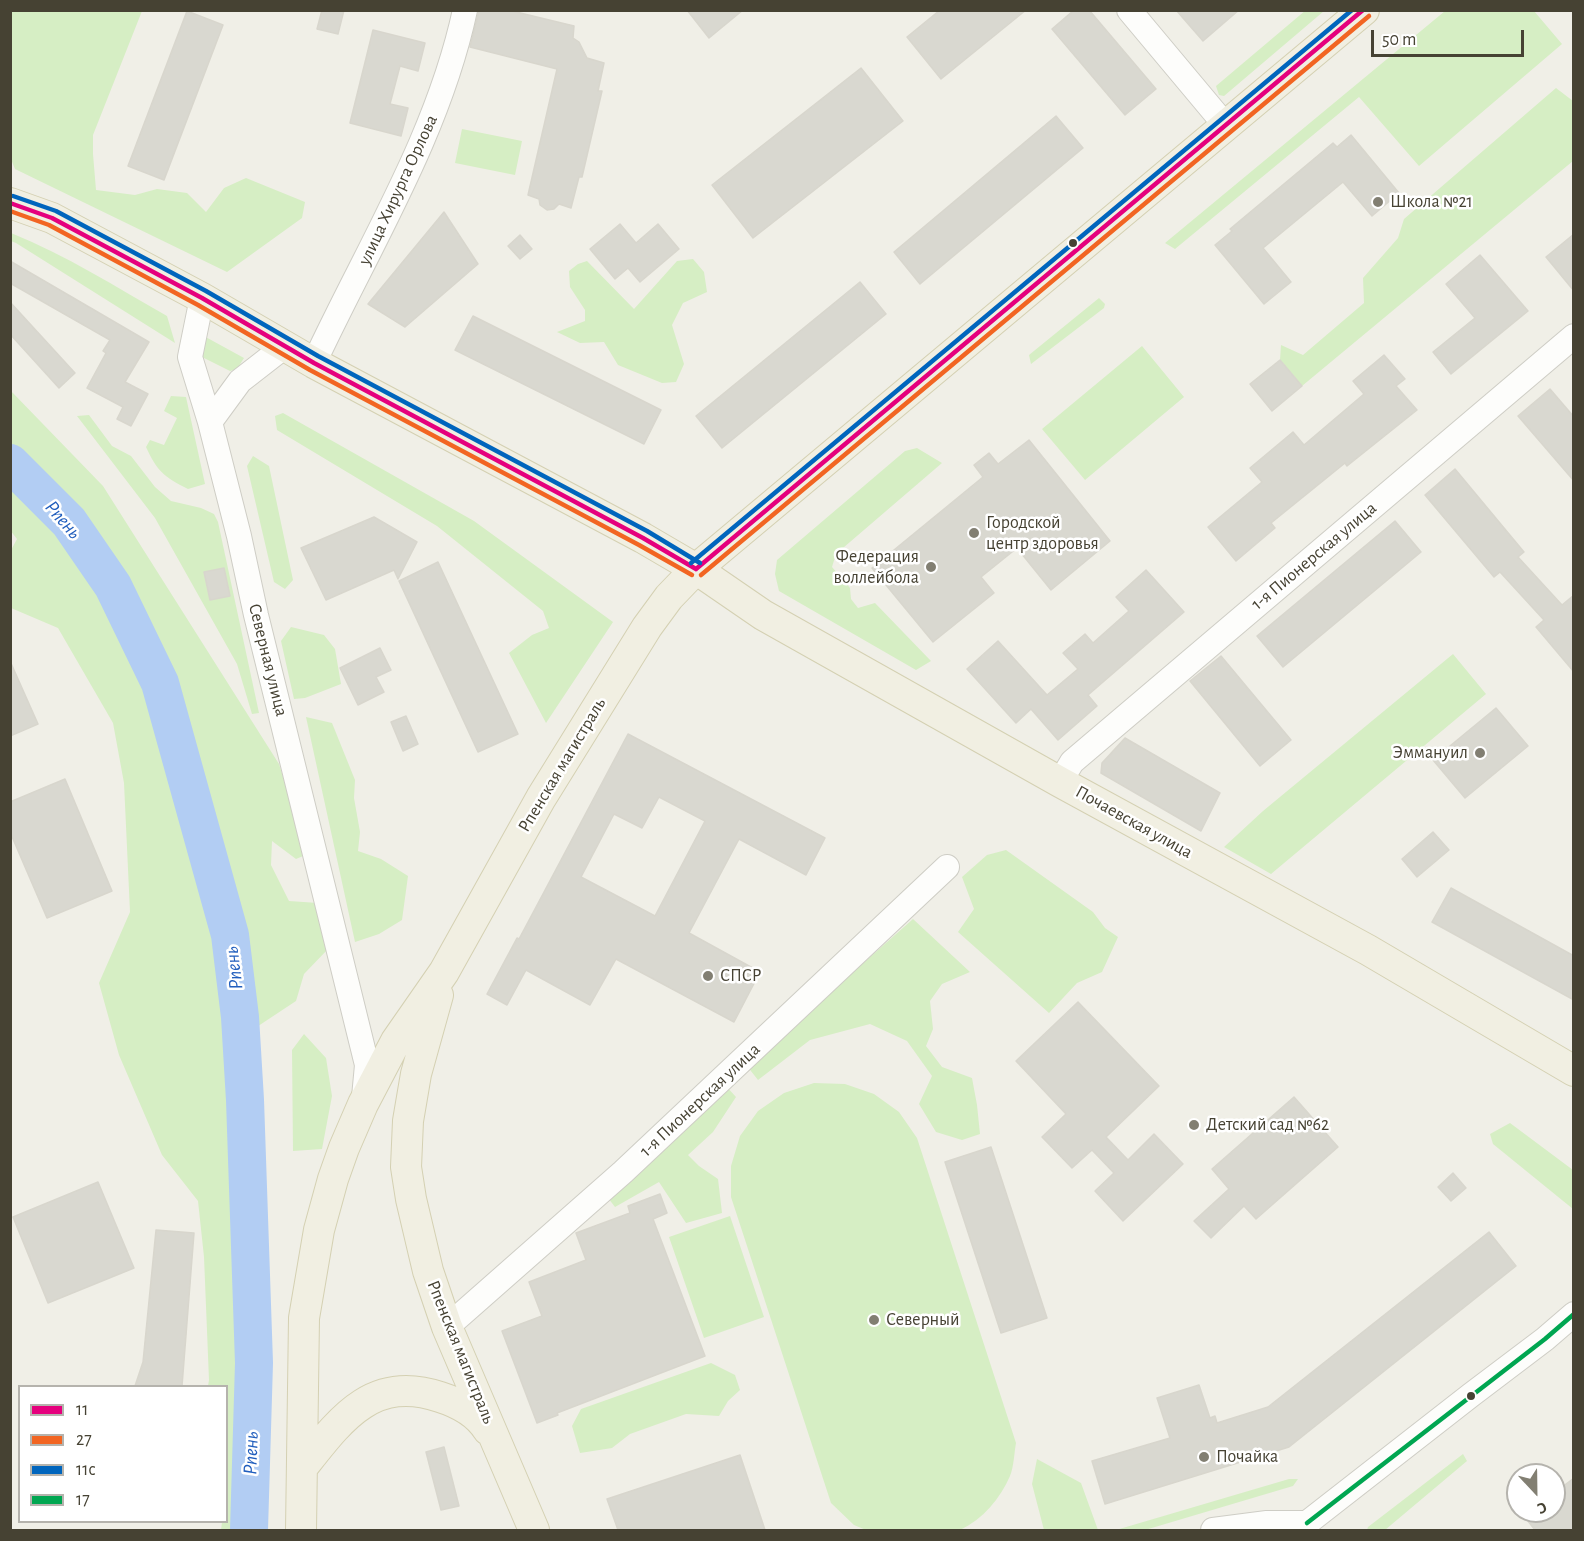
<!DOCTYPE html>
<meta charset="utf-8">
<style>
body{margin:0}
#map{position:relative;width:1584px;height:1541px;overflow:hidden;background:#f0efe7;font-family:"Alegreya Sans",sans-serif}
canvas{display:block}
.frame{position:absolute;inset:0;border:12px solid #464233;pointer-events:none}
.legend{position:absolute;left:18px;top:1385px;width:210px;height:138px;box-sizing:border-box;background:#fff;border:2px solid #b5b3ad;margin:0;padding:8px 10px;list-style:none;font-size:18px;color:#464233}
.legend li{display:flex;align-items:center;gap:12px;height:30px}
.legend b{width:30px;border:2px solid #b5b3ad}
.north{position:absolute;left:1506px;top:1463px;width:60px;height:60px;box-sizing:border-box;background:#fff;border:2px solid #b5b3ad;border-radius:50%;rotate:158deg;font-size:16px;font-weight:700;line-height:24px;text-align:center;color:#464233}
.north::after{content:'';display:block;margin:auto;width:21px;height:27px;background:#827f72;clip-path:polygon(50% 0,100% 100%,50% 72%,0 100%)}
.scale{position:absolute;left:1371px;top:30px;width:153px;height:27px;box-sizing:border-box;border:3px solid #464233;border-top:0;padding-left:8px;font-size:18px;line-height:21px;white-space:nowrap;color:#464233;-webkit-text-stroke:4px #fff;paint-order:stroke}
</style>
<div id="map">
<canvas width="1584" height="1541"></canvas>
<div class="frame"></div>
<ul class="legend">
<li><b style="height:8px;background:#e5007d"></b>11</li>
<li><b style="height:8px;background:#f26522"></b>27</li>
<li><b style="height:8px;background:#0065bd"></b>11с</li>
<li><b style="height:8px;background:#00a651"></b>17</li>
</ul>
<div class="north">С</div>
<div class="scale">50 m</div>
</div>
<script>
const context = document.querySelector('canvas').getContext('2d');
context.lineJoin = 'round';
function paint(path, color) {
  context.fillStyle = color;
  context.fill(path, 'evenodd');
}
function trace(path, color, width, dash) {
  context.strokeStyle = color;
  context.lineWidth = width;
  context.lineCap = dash ? 'butt' : 'round';
  context.setLineDash(dash || []);
  context.stroke(path);
}
function drawText(font, color, halo, rows, align = 'center') {
  context.font = font + ' "Alegreya Sans",sans-serif';
  context.lineWidth = 5;
  context.setLineDash([]);
  context.textBaseline = 'middle';
  context.strokeStyle = halo;
  context.fillStyle = color;
  for (const [text, x, y, turn = 0] of rows) {
    context.save();
    context.translate(x, y);
    context.rotate((+turn || 0) * Math.PI / 180);
    context.textAlign = isNaN(turn) ? turn : align;
    if (halo) context.strokeText(text, 0, 0);
    context.fillText(text, 0, 0);
    context.restore();
  }
}
const green = new Path2D(`
 M 1306,10 L 1324,11 L 1224,96 L 1219,95 L 1216,86 Z
 M 10,11 L 142,11 L 93,135 L 93,154 L 96,190 L 135,195 L 157,189 L 187,193 L 206,212 L 224,188 L 246,178 L 305,202 L 302,218 L 227,272 L 15,169 L 10,157 Z
 M 1445,11 L 1534,11 L 1562,44 L 1419,166 L 1359,97 L 1175,249 L 1165,243 Z
 M 1556,88 L 1573,101 L 1573,161 L 1302,386 L 1280,360 L 1281,345 L 1303,355 L 1364,303 L 1363,278 L 1398,238 L 1404,219 Z
 M 462,129 L 522,141 L 515,175 L 455,163 Z
 M 11,233 C 66,255 116,287 167,316 L 175,343 L 16,243 L 11,241 Z
 M 693,259 L 704,272 L 707,292 L 683,303 L 672,325 L 684,364 L 676,382 L 662,383 L 618,365 L 604,342 L 580,343 L 557,332 L 585,321 L 585,310 L 570,287 L 569,271 L 578,264 L 587,261 L 634,309 L 677,261 Z
 M 1099,298 L 1105,304 L 1104,308 L 1031,364 L 1029,355 Z
 M 202,335 L 244,358 L 237,369 L 230,371 L 202,357 Z
 M 1142,346 L 1184,397 L 1085,480 L 1042,429 Z
 M 11,391 L 103,486 L 279,764 L 308,854 L 296,859 L 272,841 L 271,865 L 289,901 L 318,903 L 329,948 L 304,974 L 296,1001 L 231,1044 L 240,1129 L 239,1234 L 245,1380 L 239,1530 L 221,1530 L 222,1522 L 226,1522 L 226,1386 L 208,1386 L 209,1380 L 204,1257 L 198,1201 L 162,1155 L 119,1055 L 99,983 L 130,912 L 124,783 L 113,723 L 58,628 L 11,608 L 10,552 L 17,539 L 10,530 Z
 M 171,396 L 186,397 L 205,484 L 188,489 C 164,477 157,471 146,447 L 150,440 L 164,445 L 177,418 L 164,411 Z
 M 283,413 L 474,521 L 613,622 L 546,723 L 509,653 L 532,635 L 549,628 L 543,611 L 437,526 L 277,430 L 275,416 Z
 M 89,415 L 112,446 L 131,456 L 155,487 L 171,501 L 201,508 L 214,514 L 218,522 L 259,713 L 252,714 L 237,664 L 155,518 L 77,416 Z
 M 917,448 L 942,463 L 836,554 L 832,567 L 850,588 L 851,599 L 858,608 L 875,603 L 931,661 L 916,670 L 779,591 L 775,574 L 777,560 L 905,451 Z
 M 253,456 L 269,466 L 293,580 L 285,589 L 274,582 L 247,466 Z
 M 291,627 L 324,635 L 335,649 L 341,684 L 305,698 L 294,699 L 281,641 Z
 M 1453,654 L 1486,694 L 1271,874 L 1224,847 L 1263,811 Z
 M 306,717 L 332,723 L 355,780 L 354,798 L 360,832 L 358,851 L 381,859 L 408,876 L 402,920 L 379,934 L 355,942 Z
 M 1006,850 L 1093,912 L 1105,928 L 1118,937 L 1102,972 L 1077,983 L 1049,1013 L 958,932 L 974,909 L 962,877 L 987,855 Z
 M 913,919 L 970,972 L 942,984 L 930,1001 L 933,1029 L 926,1046 L 942,1067 L 972,1078 L 977,1105 L 980,1134 L 962,1140 L 936,1132 L 919,1104 L 932,1076 L 907,1041 L 870,1024 L 810,1040 L 758,1080 L 747,1066 Z
 M 304,1034 L 326,1058 L 332,1096 L 322,1149 L 293,1151 L 292,1050 Z
 M 814,1083 L 845,1084 L 874,1094 L 899,1112 L 917,1138 L 1016,1443 C 1014,1454 1014,1466 1010,1476 C 1000,1499 983,1519 960,1530 L 866,1530 L 854,1525 L 831,1503 L 731,1197 L 731,1166 L 740,1136 L 758,1111 L 784,1093 Z
 M 726,1086 L 736,1097 L 713,1132 L 688,1155 L 699,1166 L 718,1179 L 722,1213 L 686,1223 L 659,1182 L 615,1207 L 605,1194 Z
 M 1510,1123 L 1573,1170 L 1573,1209 L 1493,1144 L 1490,1134 Z
 M 730,1216 L 764,1317 L 704,1338 L 669,1237 Z
 M 711,1363 L 735,1375 L 740,1390 L 728,1401 L 719,1416 L 686,1414 L 630,1434 L 612,1448 L 580,1453 L 572,1426 L 581,1409 Z
 M 1463,1454 L 1467,1461 L 1385,1530 L 1367,1530 L 1368,1527 Z
 M 1037,1459 L 1081,1483 L 1098,1530 L 1044,1530 L 1032,1484 Z
 M 1289,1479 L 1298,1479 L 1293,1486 L 1145,1530 L 1116,1530 Z`);
const river = new Path2D(`
 M 10,463 L 69,522 L 113,586 L 160,683 L 230,935 L 240,1017 L 245,1100 L 254,1363 L 249,1530`);
const building = new Path2D(`
 M 322,10 L 344,10 L 338,34 L 317,29 Z
 M 479,10 L 508,10 L 574,26 L 573,38 L 579,42 L 587,58 L 604,63 L 598,91 L 602,91 L 582,177 L 579,177 L 571,208 L 559,204 L 554,209 L 547,210 L 540,205 L 539,199 L 528,195 L 557,69 L 470,47 Z
 M 687,10 L 743,10 L 709,38 Z
 M 940,10 L 1026,10 L 941,79 L 907,37 Z
 M 1074,10 L 1089,10 L 1156,89 L 1125,115 L 1052,29 Z
 M 1176,10 L 1239,10 L 1203,41 Z
 M 187,11 L 223,25 L 164,180 L 128,166 Z
 M 373,30 L 425,43 L 418,71 L 400,66 L 390,104 L 408,108 L 401,136 L 350,123 Z
 M 861,68 L 903,121 L 753,238 L 712,185 Z
 M 1056,116 L 1083,148 L 920,284 L 894,252 Z
 M 1351,135 L 1399,193 L 1372,216 L 1343,182 L 1263,248 L 1291,282 L 1264,304 L 1215,245 L 1232,231 L 1230,229 L 1333,143 L 1337,147 Z
 M 444,212 L 478,264 L 405,327 L 368,304 Z
 M 620,224 L 636,243 L 658,224 L 679,249 L 640,282 L 628,268 L 615,279 L 590,249 Z
 M 1574,234 L 1574,291 L 1546,257 Z
 M 520,235 L 532,249 L 520,259 L 508,246 Z
 M 1480,255 L 1528,311 L 1451,374 L 1433,352 L 1475,318 L 1446,284 Z
 M 10,261 L 149,342 L 125,382 L 148,394 L 131,426 L 117,419 L 123,407 L 87,388 L 106,353 L 103,351 L 110,340 L 10,283 Z
 M 860,282 L 886,314 L 722,448 L 696,416 Z
 M 10,302 L 75,373 L 59,388 L 10,334 Z
 M 473,316 L 661,410 L 644,444 L 455,350 Z
 M 1384,355 L 1405,379 L 1396,386 L 1417,410 L 1347,466 L 1345,463 L 1271,523 L 1275,528 L 1236,561 L 1208,527 L 1262,482 L 1250,468 L 1293,432 L 1304,445 L 1364,394 L 1353,381 Z
 M 1280,360 L 1302,386 L 1272,411 L 1250,384 Z
 M 1550,389 L 1574,417 L 1574,481 L 1518,416 Z
 M 1029,440 L 1110,541 L 1051,590 L 1017,548 L 981,577 L 994,593 L 933,642 L 872,568 L 983,477 L 974,465 L 989,453 L 998,464 Z
 M 1455,469 L 1524,552 L 1518,557 L 1562,605 L 1574,595 L 1574,672 L 1536,627 L 1544,620 L 1500,572 L 1494,577 L 1425,495 Z
 M 374,517 L 417,542 L 398,579 L 394,570 L 326,600 L 301,548 Z
 M 1395,521 L 1421,552 L 1283,667 L 1257,636 Z
 M 438,562 L 518,734 L 478,752 L 399,581 Z
 M 224,568 L 230,596 L 210,600 L 204,572 Z
 M 1146,570 L 1184,612 L 1088,695 L 1097,706 L 1058,740 L 1031,709 L 1016,723 L 967,669 L 998,641 L 1047,695 L 1078,669 L 1063,653 L 1085,634 L 1093,643 L 1129,611 L 1116,597 Z
 M 380,648 L 391,670 L 376,677 L 384,692 L 358,705 L 340,668 Z
 M 1221,656 L 1291,740 L 1260,766 L 1190,681 Z
 M 10,661 L 38,724 L 10,736 Z
 M 1496,708 L 1528,746 L 1465,798 L 1433,760 Z
 M 406,716 L 418,744 L 403,751 L 391,722 Z
 M 628,734 L 825,838 L 806,875 L 739,839 L 689,933 L 760,972 L 734,1022 L 616,959 L 590,1005 L 526,970 L 507,1005 L 487,994 L 517,938 L 519,939 ZM 659,797 L 705,821 L 655,916 L 581,877 L 614,814 L 642,828 Z
 M 1125,738 L 1220,793 L 1201,831 L 1101,773 L 1102,763 Z
 M 65,779 L 112,891 L 47,918 L 10,832 L 10,802 Z
 M 1433,832 L 1449,850 L 1417,877 L 1402,859 Z
 M 1451,888 L 1574,956 L 1574,1000 L 1432,922 Z
 M 1078,1002 L 1159,1086 L 1106,1137 L 1128,1160 L 1154,1134 L 1183,1164 L 1123,1221 L 1095,1191 L 1114,1173 L 1092,1150 L 1072,1168 L 1042,1137 L 1066,1114 L 1016,1061 Z
 M 1294,1097 L 1338,1147 L 1256,1219 L 1244,1206 L 1211,1238 L 1194,1221 L 1229,1189 L 1212,1169 Z
 M 991,1147 L 1047,1318 L 1001,1333 L 945,1162 Z
 M 1453,1173 L 1466,1188 L 1451,1201 L 1438,1187 Z
 M 98,1182 L 134,1268 L 48,1303 L 13,1217 Z
 M 660,1194 L 667,1213 L 653,1219 L 705,1356 L 557,1413 L 558,1415 L 537,1423 L 502,1331 L 542,1316 L 529,1282 L 586,1260 L 576,1233 L 630,1213 L 628,1206 Z
 M 156,1230 L 194,1233 L 182,1386 L 135,1386 L 143,1362 Z
 M 1489,1232 L 1516,1266 L 1289,1447 L 1105,1504 L 1092,1461 L 1170,1438 L 1157,1398 L 1199,1385 L 1210,1418 L 1215,1416 L 1217,1423 L 1268,1407 Z
 M 444,1447 L 459,1506 L 441,1510 L 426,1452 Z
 M 740,1455 L 765,1530 L 618,1530 L 607,1499 Z
 M 1574,1478 L 1574,1530 L 1535,1530 L 1520,1511 L 1554,1511 L 1554,1493 Z`);
const minor = new Path2D(`
 M 1129,10 L 1226,126
 M 202,298 L 190,357 L 210,422 L 239,536 L 256,615 L 367,1065 L 364,1097
 M 314,363 C 368,247 438,136 465,10
 M 210,422 L 240,381 L 285,346
 M 1060,782 L 1072,762 L 1574,336
 M 447,1327 L 623,1172 L 947,867
 M 1213,1530 L 1267,1523 L 1307,1523 L 1471,1395 L 1545,1339 L 1574,1314`);
const major = new Path2D(`
 M 10,203 L 52,218 L 202,298 L 314,363 L 643,538 L 696,569 L 763,615 L 1060,782 L 1368,950 L 1574,1071
 M 438,995 L 416,1074 L 408,1121 L 406,1167 L 411,1199 L 428,1271 L 447,1327 L 534,1530
 M 302,1468 C 340,1420 372,1374 440,1397 C 459,1403 477,1412 488,1430
 M 301,1530 L 304,1318 L 319,1230 L 333,1179 L 344,1148 L 363,1104 L 396,1041 L 444,972 L 541,798 L 647,627 L 669,597 L 696,569 L 1364,10`);
const bus1 = new Path2D(`
 M 10,203 L 52,218 L 202,298 L 314,363 L 643,538 L 696,569
 M 696,569 L 1363,10`);
const bus2 = new Path2D(`
 M 10,211 L 49,225 L 198,305 L 310,370 L 639,545 L 692,575
 M 701,575 L 1369,16`);
const bus3 = new Path2D(`
 M 13,196 L 56,211 L 206,291 L 318,356 L 647,531 L 700,563
 M 691,563 L 1352,10`);
const bus4 = new Path2D(`
 M 1307,1523 L 1545,1339 L 1574,1314`);
const markers = [
 [1378,202,6,"#827f72"],
 [1073,243,5,"#464233"],
 [974,533,6,"#827f72"],
 [931,567,6,"#827f72"],
 [1480,753,6,"#827f72"],
 [708,976,6,"#827f72"],
 [1194,1125,6,"#827f72"],
 [874,1320,6,"#827f72"],
 [1471,1396,5,"#464233"],
 [1204,1457,6,"#827f72"]
];
const streetNames = [
 ["улица Хирурга Орлова",398,190,-65],
 ["1-я Пионерская улица",1314,556,-40],
 ["Северная улица",268,660,76],
 ["Рпенская магистраль",562,765,-59],
 ["Почаевская улица",1134,822,29],
 ["1-я Пионерская улица",700,1100,-43],
 ["Рпенская магистраль",461,1352,68]
];
const poiNames = [
 ["Школа №21",1390,202],
 ["Городской",986,523],
 ["центр здоровья",986,544],
 ["Федерация",919,557,"right"],
 ["воллейбола",919,578,"right"],
 ["Эммануил",1468,753,"right"],
 ["СПСР",720,976],
 ["Детский сад №62",1206,1125],
 ["Северный",886,1320],
 ["Почайка",1216,1457]
];
const waterNames = [
 ["Рпень",63,520,49],
 ["Рпень",234,968,-97],
 ["Рпень",251,1453,-88]
];
paint(green, '#d6eec4');
trace(river, '#b2cdf3', 38);
paint(building, '#d9d8d0');
trace(building, '#d8d6cd', 1.5);
trace(minor, '#cecdc5', 26);
trace(major, '#d4d0b2', 32);
trace(minor, '#fdfdfb', 24);
trace(major, '#f1efe2', 30);
trace(bus1, '#e5007d', 4.5);
trace(bus2, '#f26522', 4.5);
trace(bus3, '#0065bd', 4.5);
trace(bus4, '#00a651', 4.5);
for (const [x, y, r, color] of markers) {
  const dot = new Path2D();
  dot.arc(x, y, r, 0, 2 * Math.PI);
  context.fillStyle = color;
  context.fill(dot);
  trace(dot, '#fff', 2);
}
drawText('18px', '#464233', '#fff', streetNames);
drawText('18px', '#464233', '#fff', poiNames, 'left');
drawText('italic 20px', '#215ebd', '#fff', waterNames);
</script>
